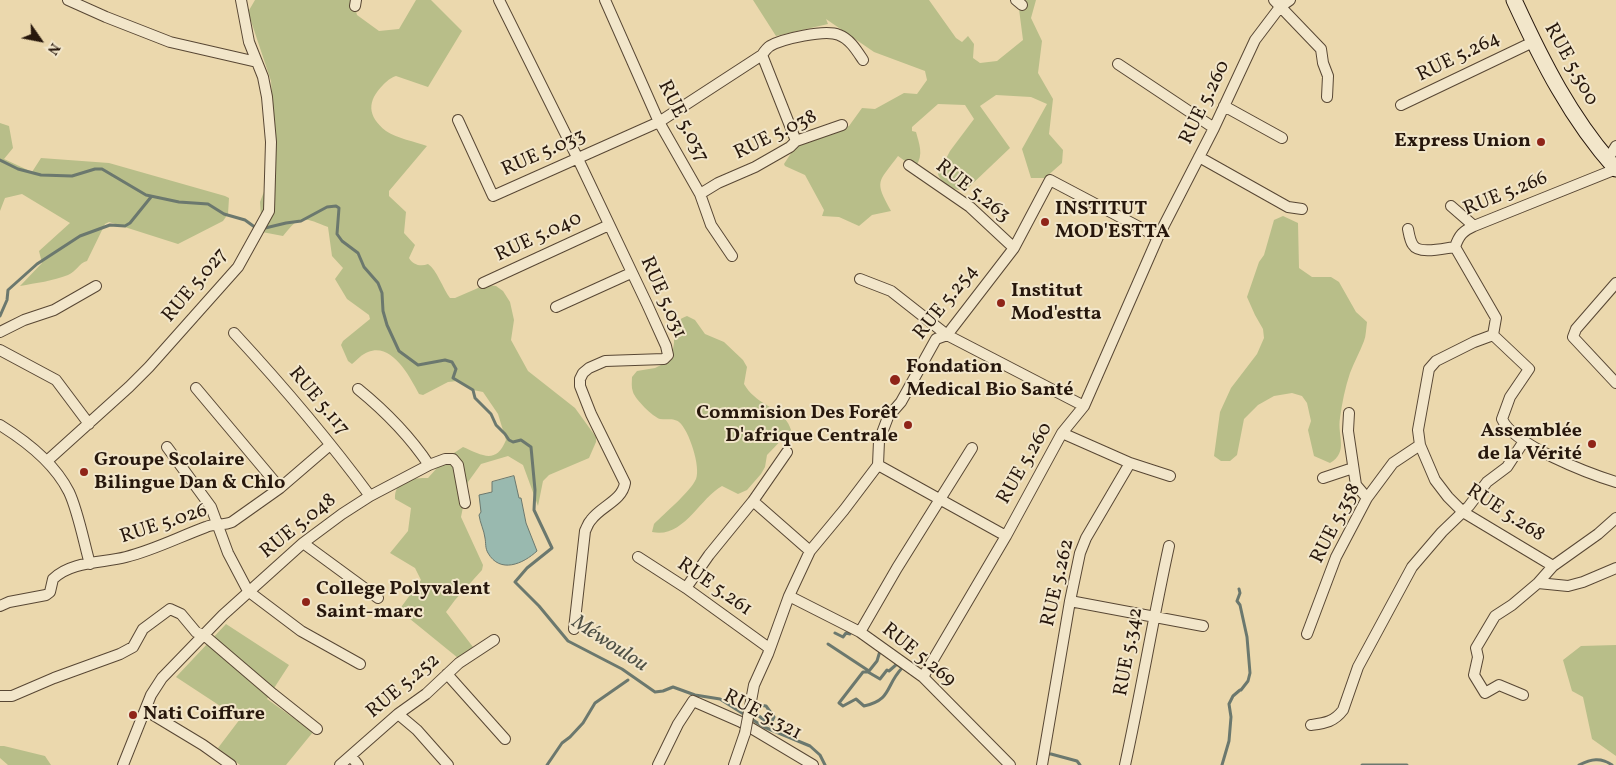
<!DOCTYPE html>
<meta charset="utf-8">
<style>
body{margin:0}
#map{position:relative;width:1616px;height:765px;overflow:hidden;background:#ebd8ad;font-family:Vollkorn,serif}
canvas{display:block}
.north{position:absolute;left:15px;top:15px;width:50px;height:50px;-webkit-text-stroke:4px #f2e6ca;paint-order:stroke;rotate:123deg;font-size:14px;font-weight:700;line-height:20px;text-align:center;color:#27170c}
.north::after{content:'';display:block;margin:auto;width:18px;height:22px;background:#27170c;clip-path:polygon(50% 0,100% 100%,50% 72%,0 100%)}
</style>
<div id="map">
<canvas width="1616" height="765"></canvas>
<div class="north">N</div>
</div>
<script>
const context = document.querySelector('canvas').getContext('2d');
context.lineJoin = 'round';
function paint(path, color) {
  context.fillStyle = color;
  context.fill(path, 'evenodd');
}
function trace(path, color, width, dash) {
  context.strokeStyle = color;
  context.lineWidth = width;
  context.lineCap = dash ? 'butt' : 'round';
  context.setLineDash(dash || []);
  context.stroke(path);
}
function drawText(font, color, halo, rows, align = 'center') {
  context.font = font + ' Vollkorn,serif';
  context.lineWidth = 4;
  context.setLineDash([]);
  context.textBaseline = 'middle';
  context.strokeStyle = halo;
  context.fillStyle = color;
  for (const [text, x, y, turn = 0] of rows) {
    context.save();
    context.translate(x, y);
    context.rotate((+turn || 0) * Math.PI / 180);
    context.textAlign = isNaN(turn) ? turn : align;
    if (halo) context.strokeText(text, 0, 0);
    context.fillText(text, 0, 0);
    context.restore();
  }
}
const green = new Path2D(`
 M 255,0 L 353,0 L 357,15 L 379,31 L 399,29 L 416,0 L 431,0 L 462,31 L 428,87 L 396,76 C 390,78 387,81 383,85 C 367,101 367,116 386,131 C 396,138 416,142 427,146 L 389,191 L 389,196 L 406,212 L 404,233 L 415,245 L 409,258 C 413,265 421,267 428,264 C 437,270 443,289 450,298 L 455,298 L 485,285 L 496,286 L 503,291 L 510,302 L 514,320 L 511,340 L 528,371 L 575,408 L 596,437 L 596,442 L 589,458 L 549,475 L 543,481 L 538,506 L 523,465 L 508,456 L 481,464 L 468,482 L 461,517 L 483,565 L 482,570 L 455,600 L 446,612 L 473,647 L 458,658 L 399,610 L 421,580 L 415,568 L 390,553 L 408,531 L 411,508 L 395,499 C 394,479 414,478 428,478 L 445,459 L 463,447 C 482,455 496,465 506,440 L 498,414 L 483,392 L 473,390 L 457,381 L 448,382 L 423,395 L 419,394 C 410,377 392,342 368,352 C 362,354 357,360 352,364 L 348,361 L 341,345 L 343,341 L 370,319 L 369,315 L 347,299 L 335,279 L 343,268 L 332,256 L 328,227 C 303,217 300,214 283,236 L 262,232 L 260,202 L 276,161 L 271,81 L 248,12 Z
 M 753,0 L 929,0 L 956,38 L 962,42 L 968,36 L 974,44 L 973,58 L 980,63 L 997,61 L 1023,40 L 1019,9 L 1026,0 L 1036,0 L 1031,18 L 1042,41 L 1038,73 L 1053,99 L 1049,134 L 1063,150 L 1062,163 L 1045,178 L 1031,178 L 1022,149 L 1047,104 L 1031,97 L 996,95 L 980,106 L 1010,148 L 969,187 C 966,188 964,190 961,190 C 953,190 940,182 938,174 L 950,151 L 974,119 L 965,105 L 938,104 L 912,127 L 912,131 L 916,132 C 919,143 924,155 916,166 L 912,166 L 898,156 C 878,183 874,180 891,211 L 872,215 L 859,226 L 839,217 L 822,216 L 824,210 L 805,175 L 785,166 L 784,164 L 795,147 L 849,126 L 862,108 L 875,109 L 904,93 L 917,94 L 927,80 L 925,71 L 874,52 L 826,19 L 828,24 L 776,36 Z
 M 0,123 L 9,126 L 13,148 L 4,159 L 32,172 L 41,158 L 109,163 L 225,196 L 229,198 L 228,214 L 223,221 L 178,244 L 109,222 L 105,224 L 87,261 C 79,263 76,272 68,275 C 53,281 36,283 20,286 L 42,263 L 39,251 L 70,223 L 22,194 L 5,198 L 0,211 Z
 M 1283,216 L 1298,223 L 1299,268 L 1312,277 L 1331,277 L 1339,282 L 1356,312 L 1367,322 C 1366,329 1366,336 1364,341 C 1360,352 1354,362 1350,373 C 1345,388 1342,403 1340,418 C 1337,436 1349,452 1330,463 L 1314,456 L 1308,430 L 1311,421 L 1307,403 L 1302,396 L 1292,393 L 1274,396 L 1258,405 L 1244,419 L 1237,455 L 1230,461 L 1221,461 L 1214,456 L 1220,412 L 1231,388 L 1257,354 L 1264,338 L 1263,329 L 1255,315 L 1247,297 L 1259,262 L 1264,255 L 1274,220 Z
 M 687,316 L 695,320 L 705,334 L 724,342 L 743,360 L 747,367 L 744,384 C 747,389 750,393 754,396 C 767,408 786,412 791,430 L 767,455 L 765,467 L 761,474 L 747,490 L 738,494 L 722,486 C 699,499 683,539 652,532 L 654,524 C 665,513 691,491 696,479 C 701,467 689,430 679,422 C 674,418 666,420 660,419 C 653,417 635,399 633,392 C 631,387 632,382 632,377 L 637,371 L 655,368 L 671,360 C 672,355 673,349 674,343 C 675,328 670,323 687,316 Z
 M 226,624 L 289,665 L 267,699 L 313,732 L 286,765 L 240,765 L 218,748 L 240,719 L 176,677 Z
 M 1616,645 L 1616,756 L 1592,739 L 1583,697 L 1572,691 L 1563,660 L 1581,646 Z
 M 0,746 L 4,746 L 45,756 L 51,765 L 8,765 L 0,758 Z`);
const water = new Path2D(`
 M 514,476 L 519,498 L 521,498 L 526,523 L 537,551 C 523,564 500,574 488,553 C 485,548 486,543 485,538 C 484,530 480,523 479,515 L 481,512 L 479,495 L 492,492 L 492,482 Z`);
const stream = new Path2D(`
 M 0,160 L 18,169 L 41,175 L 72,176 L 95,169 L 102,169 L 146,195 L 179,202 L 208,204 L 224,214 L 245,220 L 256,228 L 261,229 L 286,223 L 301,221 L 327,207 L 336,206 L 339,208 L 337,234 L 342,241 L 358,253 L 364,267 L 378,283 L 382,293 L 383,311 L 387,325 L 399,351 L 418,365 L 445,360 L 452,362 L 456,369 L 453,378 L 473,390 L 475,398 L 491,414 L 496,425 L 505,434 L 509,440 L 513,442 L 521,440 L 531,447 L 535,490 L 534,510 L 552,548 L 527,568 L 515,582 L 539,606 L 568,641 L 622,669 L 655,692 L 663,691 L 673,687 L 695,695 L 720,699 L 764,727 L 810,746 L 820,755 L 825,765
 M 0,316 L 7,300 L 8,290 L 37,264 L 80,236 L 110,225 L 125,226 L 130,223 L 151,197
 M 1239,589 L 1240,593 L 1237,601 L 1240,605 L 1247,637 L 1250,673 L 1248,681 L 1241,690
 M 835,633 L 843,637 L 846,633 L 850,634
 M 828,644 L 869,671 L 877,661 L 880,651
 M 897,664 L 902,668 C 885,686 892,700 864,706 L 856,699 L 843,706 L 839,703 L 863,672 L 868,672 L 880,679 L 887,670 L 889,671 Z
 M 759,705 L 766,706 L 774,717 L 770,725 L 754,712 L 753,708 Z
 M 1047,756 L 1048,754 L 1051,754 L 1077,761 L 1080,765
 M 547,765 L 562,743 L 570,737 L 583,723 L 595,703 L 628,680
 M 1222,765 L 1229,741 L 1231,717 L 1229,704 L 1233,696 L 1240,690
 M 1362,765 L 1407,765
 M 1579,765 C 1591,759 1601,757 1612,765`);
const minor = new Path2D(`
 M 68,0 L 106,17 L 170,42 L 257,62
 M 499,0 L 578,159 L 647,304 L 666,346 L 668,355 L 664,359 L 605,361 L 589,368 L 583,373 L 580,379 L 580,386 L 591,414 L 625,483 C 622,501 601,506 591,520 C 588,523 587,527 585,531 L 574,629
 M 605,0 L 659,122 L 700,194 L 711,225 L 732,256
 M 1016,0 L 1022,5
 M 1274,0 L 1321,49 L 1323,63 L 1328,76 L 1327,97
 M 355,6 L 356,0
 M 762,55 C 764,52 767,48 770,46 C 782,39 825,29 839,35 C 850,39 857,51 863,60
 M 1118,64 L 1214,128
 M 1401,105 L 1533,42
 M 1224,106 L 1282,138
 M 458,120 L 493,196 L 659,122 L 762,55 L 796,141
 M 1199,157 L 1288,207 L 1302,209
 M 1608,159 L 1616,146
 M 909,165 L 970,207 L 1014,248
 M 1616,169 L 1474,226 C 1463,231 1459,235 1455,247 L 1496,318 L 1493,335 L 1529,369 L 1510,397 L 1502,419 C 1513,445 1590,474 1616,482
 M 700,194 L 718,183 L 755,167 L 790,147 L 796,141 L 842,125
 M 1451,206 L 1474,226
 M 1408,229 C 1409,234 1410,241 1413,245 C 1419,255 1445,248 1455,247
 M 860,279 L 891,291 L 947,335 L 1084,406
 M 483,283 L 609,225
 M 1616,283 L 1576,329 L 1573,337 L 1616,383
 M 556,307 L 631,273
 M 0,332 L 24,320 L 54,310 L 96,286
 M 234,333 C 282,385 328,439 370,496
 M 1493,335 L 1474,342 L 1436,361 L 1429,369 L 1418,430 L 1420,445 L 1435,480 L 1448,497 L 1463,512 L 1553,566 L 1598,534 L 1616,518
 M 0,350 L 56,380 L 89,424
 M 196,388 L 280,488
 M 1349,413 L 1348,431 L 1356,485 L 1367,498
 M 0,425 C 26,441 55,464 69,492 C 78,511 84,543 90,564
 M 167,447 L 211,507 L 228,553 L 248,591 L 301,631 L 360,664
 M 47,461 L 129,387 L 149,367 L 238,267 L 269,211 L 271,142 L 267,97 L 263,77 L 249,42 L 241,0
 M 1130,463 L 1170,476
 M 429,465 L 445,459 L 453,459 L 458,465 L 465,503
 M 878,465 L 1006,536
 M 1323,478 L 1353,468
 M 753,501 L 787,452
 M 303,543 L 378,598
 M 638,557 L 686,588 L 769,648
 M 1538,583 L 1568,586 L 1583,582 L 1616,568
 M 686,588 L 709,555 L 753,501 L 810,551
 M 789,596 L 860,632 L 923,677 L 1010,765
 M 1070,601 L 1203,626
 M 0,606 L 9,602 L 46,595 L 50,592 L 53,579 C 71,561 103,563 126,557 C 154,550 179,537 206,527 C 215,523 223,526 232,522 L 280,488 L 330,445
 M 860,632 L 897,568 L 972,448
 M 1307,634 L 1336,557 L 1367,498 L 1393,463 L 1420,445
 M 447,674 L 505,739
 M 923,677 L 1006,536 L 1062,433 L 1084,406 L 1158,237 L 1214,128 L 1255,40 L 1280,7 L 1290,0
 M 1523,695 L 1499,685 L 1485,693 L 1474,675 L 1478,657 L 1476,648 L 1495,616 L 1512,605 L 1538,583 L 1553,566
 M 0,696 L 12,696 L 54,678 L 120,654 L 133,647 L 143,629 L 170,609 L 181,614 L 196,632 L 204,635 L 273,694 L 317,729
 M 145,710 L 203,745 L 231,765
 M 398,714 L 417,730 L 448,765
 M 748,717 L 754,685 L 768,654 L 789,596 L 810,551 L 844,510 L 878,465 L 879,441 L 888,417 L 901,402 L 936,339 L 947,335 L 1014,248 L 1050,180 L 1158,237
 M 1311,725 C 1325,723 1334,722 1343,710 L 1358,667 L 1412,567 L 1442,532 L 1469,506 L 1487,482 L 1507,467 L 1524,441
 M 351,756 L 358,765
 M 123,765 L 151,695 L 162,678 L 223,615 L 303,543 L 342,514 L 370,496 L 429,465 C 409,435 385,411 358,389
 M 340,765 L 398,714 L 426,694 L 459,663 L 494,640
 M 658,765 L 678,724 L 693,701 L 741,722 L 813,765
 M 734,765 L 745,733
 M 1042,765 L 1070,601 L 1080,553 L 1086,538 L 1130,463 L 1062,433
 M 1125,765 C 1141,692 1153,619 1169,546`);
const secondary = new Path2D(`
 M 1514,0 C 1542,61 1571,119 1616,169`);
const minorBridge = new Path2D(`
 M 745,733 L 748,717`);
const markers = [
 [1541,142,5,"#8f2418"],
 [1045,222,5,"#8f2418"],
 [1001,303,5,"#8f2418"],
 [895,380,6,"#8f2418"],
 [908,425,5,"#8f2418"],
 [1592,444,5,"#8f2418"],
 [84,472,5,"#8f2418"],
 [306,602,5,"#8f2418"],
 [133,715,5,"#8f2418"]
];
const streetNames = [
 ["RUE 5.264",1459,58,-26],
 ["RUE 5.500",1570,65,61],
 ["RUE 5.260",1206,103,-64],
 ["RUE 5.037",682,122,63],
 ["RUE 5.038",776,136,-26],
 ["RUE 5.033",544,154,-24],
 ["RUE 5.263",972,192,38],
 ["RUE 5.266",1506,195,-22],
 ["RUE 5.040",539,238,-25],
 ["RUE 5.027",196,286,-50],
 ["RUE 5.031",662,298,66],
 ["RUE 5.254",947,303,-51],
 ["RUE 5.117",318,402,50],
 ["RUE 5.260",1026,464,-60],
 ["RUE 5.268",1505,514,33],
 ["RUE 5.358",1337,524,-63],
 ["RUE 5.026",164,525,-18],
 ["RUE 5.048",299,527,-39],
 ["RUE 5.262",1059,583,-77],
 ["RUE 5.261",714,588,35],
 ["RUE 5.342",1130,652,-80],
 ["RUE 5.269",918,656,39],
 ["RUE 5.252",404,687,-40],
 ["RUE 5.321",762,716,28]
];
const poiNames = [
 ["Express Union",1531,142,"right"],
 ["INSTITUT",1055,210],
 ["MOD'ESTTA",1055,233],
 ["Institut",1011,292],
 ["Mod'estta",1011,315],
 ["Fondation",906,368],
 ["Medical Bio Santé",906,391],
 ["Commision Des Forêt",898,414,"right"],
 ["D'afrique Centrale",898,437,"right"],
 ["Assemblée",1582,432,"right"],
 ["de la Vérité",1582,455,"right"],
 ["Groupe Scolaire",94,461],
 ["Bilingue Dan & Chlo",94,484],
 ["College Polyvalent",316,590],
 ["Saint-marc",316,613],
 ["Nati Coiffure",143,715]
];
const waterNames = [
 ["Méwoulou",609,645,33]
];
paint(green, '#b8be89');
paint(water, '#99b9af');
trace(water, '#6b786e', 1);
trace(stream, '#6b786e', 3);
trace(minor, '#584734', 12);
trace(secondary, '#27170c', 17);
trace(minor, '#f2e6ca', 10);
trace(secondary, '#f2e6ca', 15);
trace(minorBridge, '#584734', 12, []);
trace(minorBridge, '#f2e6ca', 10);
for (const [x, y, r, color] of markers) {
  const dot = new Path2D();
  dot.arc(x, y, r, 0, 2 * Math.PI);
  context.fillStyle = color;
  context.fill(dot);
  trace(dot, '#f2e6ca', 2);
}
drawText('20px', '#27170c', '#f2e6ca', streetNames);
drawText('bold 20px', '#27170c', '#f2e6ca', poiNames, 'left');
drawText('italic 21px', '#4f5045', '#f2e6ca', waterNames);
</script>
